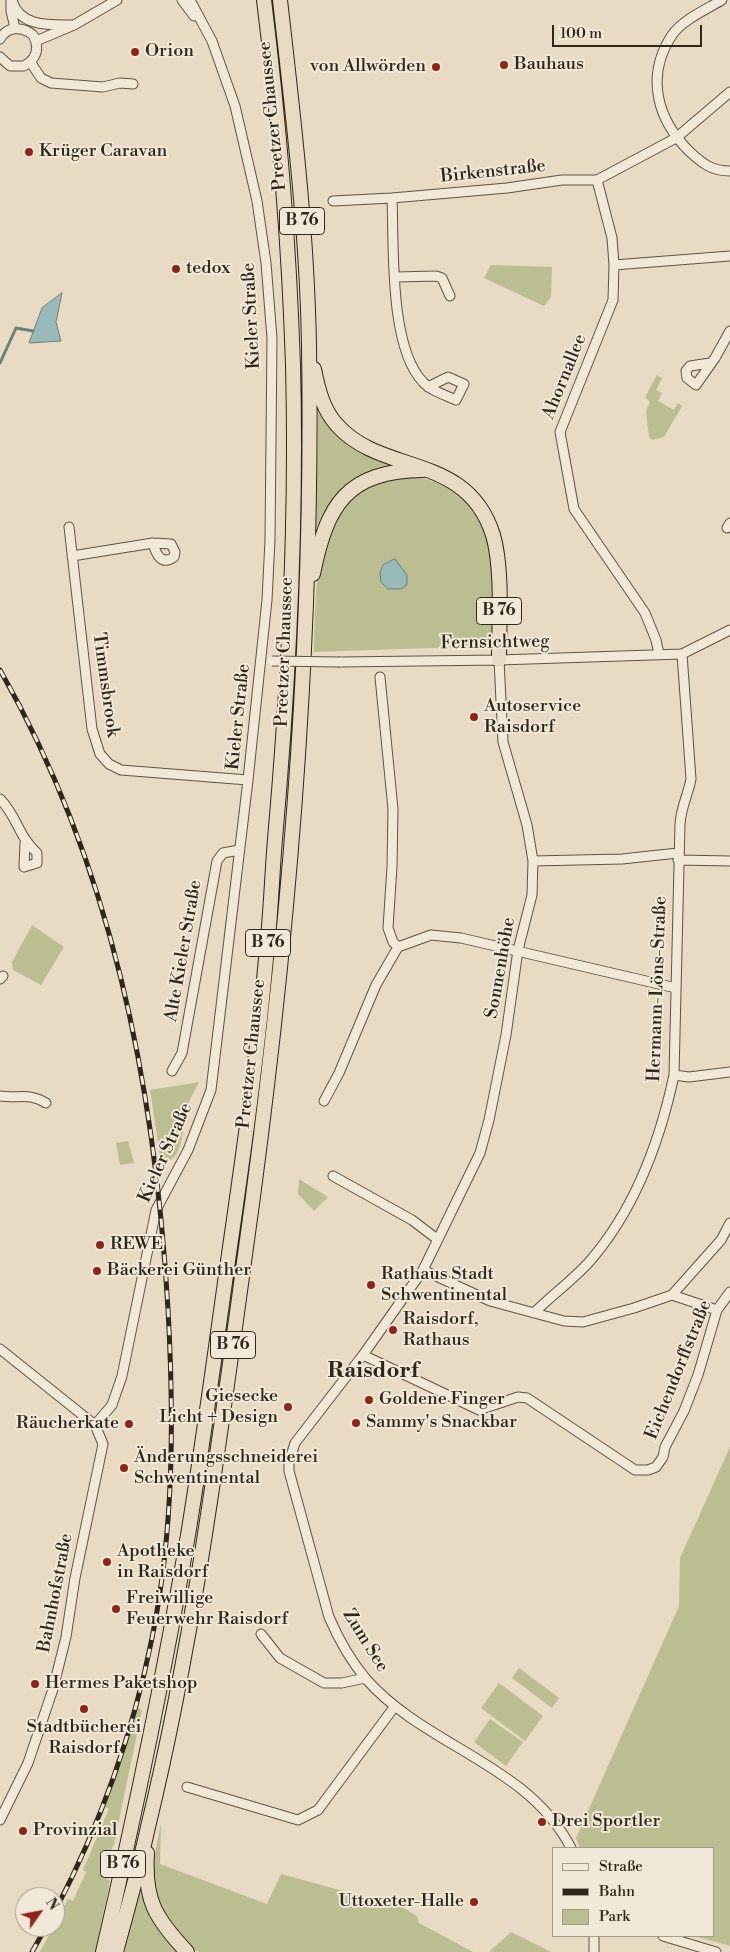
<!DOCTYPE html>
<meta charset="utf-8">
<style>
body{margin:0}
#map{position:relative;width:730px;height:1952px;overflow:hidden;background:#e9dbc3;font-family:"Libre Bodoni",serif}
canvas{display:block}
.legend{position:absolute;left:552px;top:1847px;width:162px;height:90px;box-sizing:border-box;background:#f1e8d8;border:1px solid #a39a8c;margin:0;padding:6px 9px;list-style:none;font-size:15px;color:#2e251b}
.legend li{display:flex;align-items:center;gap:10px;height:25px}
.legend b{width:25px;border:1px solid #a39a8c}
.north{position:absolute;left:15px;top:1887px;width:50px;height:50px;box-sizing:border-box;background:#f1e8d8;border:1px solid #a39a8c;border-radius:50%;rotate:57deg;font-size:14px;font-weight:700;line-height:20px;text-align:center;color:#2e251b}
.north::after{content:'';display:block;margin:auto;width:18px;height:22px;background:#8f2418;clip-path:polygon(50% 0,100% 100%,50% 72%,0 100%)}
.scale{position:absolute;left:552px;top:25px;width:150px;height:22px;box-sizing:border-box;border:2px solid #2e251b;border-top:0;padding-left:6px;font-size:15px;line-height:18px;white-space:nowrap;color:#2e251b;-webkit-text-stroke:4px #f1e8d8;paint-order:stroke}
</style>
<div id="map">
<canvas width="730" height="1952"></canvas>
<ul class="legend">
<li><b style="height:6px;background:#f1e8d8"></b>Straße</li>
<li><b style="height:6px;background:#2e251b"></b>Bahn</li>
<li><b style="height:14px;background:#bbbe90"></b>Park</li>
</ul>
<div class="north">N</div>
<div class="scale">100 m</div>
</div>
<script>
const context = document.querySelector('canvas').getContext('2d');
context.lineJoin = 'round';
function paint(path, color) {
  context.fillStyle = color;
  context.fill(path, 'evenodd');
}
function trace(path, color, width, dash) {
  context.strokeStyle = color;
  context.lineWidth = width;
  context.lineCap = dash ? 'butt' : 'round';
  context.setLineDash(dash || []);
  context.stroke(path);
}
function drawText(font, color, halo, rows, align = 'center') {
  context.font = font + ' "Libre Bodoni",serif';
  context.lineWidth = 4;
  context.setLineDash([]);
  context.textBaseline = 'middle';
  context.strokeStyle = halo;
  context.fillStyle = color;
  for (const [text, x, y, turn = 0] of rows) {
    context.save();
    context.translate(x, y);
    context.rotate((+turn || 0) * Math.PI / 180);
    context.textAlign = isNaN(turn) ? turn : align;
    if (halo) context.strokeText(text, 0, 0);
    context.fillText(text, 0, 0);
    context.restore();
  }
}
const green = new Path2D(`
 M 491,265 L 552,267 L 551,297 L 544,306 L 484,278 Z
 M 657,375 L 662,378 L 656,390 L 662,393 L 658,401 L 674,410 L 678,403 L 682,406 L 664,437 L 652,440 L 649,437 L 646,411 L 650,402 L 645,397 Z
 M 318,408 L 407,467 L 328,509 L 316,529 Z
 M 407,475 C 426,479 449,483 464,498 C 500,534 493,599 491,646 L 314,652 C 316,603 312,518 360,489 C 374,480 390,478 407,475 Z
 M 32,925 L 64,947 L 41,985 L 13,970 L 12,962 Z
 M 199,1082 C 195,1091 188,1101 186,1111 C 182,1127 185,1162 161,1163 L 150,1090 Z
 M 128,1141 L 134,1163 L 120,1165 L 116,1143 Z
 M 299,1179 L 328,1197 L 314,1211 L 298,1194 Z
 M 730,1447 L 730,1946 L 694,1936 L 714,1936 L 714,1848 L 580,1848 L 576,1838 L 679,1606 L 680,1558 Z
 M 519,1668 L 559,1698 L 552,1708 L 512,1678 Z
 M 499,1683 L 543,1716 L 525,1741 L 481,1708 Z
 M 138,1708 L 142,1710 L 114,1844 L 100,1874 L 110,1881 L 95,1952 L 40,1952 L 68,1899 L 73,1901 L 86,1872 L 83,1870 L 109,1809 L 105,1807 Z
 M 490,1719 L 523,1742 L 506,1766 L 474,1742 Z
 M 161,1823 L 160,1864 L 267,1904 L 281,1874 L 402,1907 L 417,1916 L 419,1923 L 473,1952 L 199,1952 C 189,1947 184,1939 177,1931 C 144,1892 152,1869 161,1823 Z
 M 137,1888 L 144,1891 L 182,1952 L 122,1952 Z
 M 511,1932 L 551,1952 L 489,1952 Z`);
const water = new Path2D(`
 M 62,293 L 56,322 L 61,341 L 29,343 L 42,308 Z
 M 395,559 L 407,575 L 407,585 L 401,589 L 388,589 L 381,582 L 380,573 L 383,565 Z`);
const stream = new Path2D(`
 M 0,363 L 16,328 L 33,331`);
const minor = new Path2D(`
 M 11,0 L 11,11 L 15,28
 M 12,0 C 19,27 50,25 71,25
 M 182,0 L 194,16
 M 722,0 C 707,9 682,20 672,35 C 645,76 657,120 690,152 C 703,164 712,171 730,171
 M 0,39 C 7,26 22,26 33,35 C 40,48 37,59 24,66 L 10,66 L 0,57
 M 36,41 L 74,25 L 117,0
 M 31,63 L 41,78 L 51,83 L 103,87 L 120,83 L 133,84
 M 597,180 L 612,238 L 614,265 L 613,300 L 560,432 L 574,509 L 645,613 L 656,640 L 659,654
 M 333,201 L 392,198
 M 614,265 L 730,256
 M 396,277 L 436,276 L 442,278 L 450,296
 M 710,363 L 690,366 L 686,371 L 687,378 L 696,385 L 715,358 L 730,331
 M 428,387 L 448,377 L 464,384 L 456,400 C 445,395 431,391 423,382 C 389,347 394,246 392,198 L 507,188 L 562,180 L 597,180 L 676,138 L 730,92
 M 69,527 L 92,729 L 100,754 L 109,764 L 121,770 L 248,780
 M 727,528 L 730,523
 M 72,556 L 153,543 C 156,554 161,566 174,557 L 175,552 L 171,544 L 153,543
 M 499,660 L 503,742 L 527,825 L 533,861 L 532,895 L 518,950 L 506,1035 L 489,1120 L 480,1153 L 423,1270 L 363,1355 L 295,1443 L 289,1462 L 289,1471 L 329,1617 C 338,1638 351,1661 366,1679 C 426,1747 528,1764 571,1848
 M 340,662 L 499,660 L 682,654 L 730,630
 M 380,677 L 393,809 L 392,867 L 388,928 L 393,942 L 398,947
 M 0,799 C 17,816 18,836 37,853 L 37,863 L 24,867 L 25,843
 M 678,860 L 730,861
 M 533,861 L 622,859 L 678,853
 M 0,979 L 3,976
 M 172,1071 L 182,1053 L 217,861 L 223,853 L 239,850
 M 674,1075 L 689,1077 L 730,1072
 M 0,1096 C 20,1099 28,1092 46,1103
 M 324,1101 L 339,1073 L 376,985 L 398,947 L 431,935 L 461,938 L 676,988
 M 333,1176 L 412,1220 L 437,1239
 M 423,1270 L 490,1301 L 564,1321 L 583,1322 L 634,1308 L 672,1295 L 717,1310
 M 672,1295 L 721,1240 L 730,1223
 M 534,1313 C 552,1295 573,1280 590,1261 C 635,1209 660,1141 674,1075 L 680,824 C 681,807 688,795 691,779 L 682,654
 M 0,1349 L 95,1425 L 103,1444 L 75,1578 L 66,1637 L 53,1689 L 28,1763 L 0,1820
 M 363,1355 L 479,1410 L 518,1397 L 527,1398 L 635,1470 L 648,1470 L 656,1467 L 663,1457 L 665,1447 L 684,1411 L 698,1375 L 717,1310 L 730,1292
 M 95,1425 L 112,1405 L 122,1376 L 156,1210 L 188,1150 L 211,1090 L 248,780 L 267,600 L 270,540 L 272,338 L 266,263 L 257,201 L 235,106 L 212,41 L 190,0
 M 261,1634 L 280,1658 L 324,1683 L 342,1683 L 365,1678
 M 187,1787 L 298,1820 L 318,1810 L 395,1706
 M 663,1936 L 716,1952
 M 594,1952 L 594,1936`);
const trunk = new Path2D(`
 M 314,369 C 318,389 323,410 337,425 C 382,476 467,452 493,535 C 503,569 499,623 499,660
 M 313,574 C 327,504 347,471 423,470
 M 147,1853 C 144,1900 155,1918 187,1952
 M 103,1952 C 135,1814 164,1675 188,1535 C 203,1444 215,1353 228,1261 C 243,1157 258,1052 267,947 C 271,911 272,875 275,839 C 289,681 297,523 293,365 C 289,242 279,121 264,0
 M 116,1952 C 127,1910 139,1869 148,1827 C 193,1642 218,1451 244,1262 C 287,958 314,652 309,345 C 307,230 293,114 280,0`);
const rail = new Path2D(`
 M 0,670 C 112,866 155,1086 168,1309 C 174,1418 174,1530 152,1638 C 133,1733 100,1825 55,1911
 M 32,1952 L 46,1927`);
const minorBridge = new Path2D(`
 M 272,661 L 340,662`);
const markers = [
 [135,52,5,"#8f2418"],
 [504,65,5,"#8f2418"],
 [436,67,5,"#8f2418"],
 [29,152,5,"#8f2418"],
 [176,269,5,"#8f2418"],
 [474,717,5,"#8f2418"],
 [100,1245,5,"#8f2418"],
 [97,1271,5,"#8f2418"],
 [371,1285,5,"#8f2418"],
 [393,1330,5,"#8f2418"],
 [369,1400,5,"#8f2418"],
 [288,1407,5,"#8f2418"],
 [356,1423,5,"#8f2418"],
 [129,1424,5,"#8f2418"],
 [124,1468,5,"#8f2418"],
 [107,1562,5,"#8f2418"],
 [116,1609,5,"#8f2418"],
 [35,1684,5,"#8f2418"],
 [84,1709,5,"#8f2418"],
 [542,1822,5,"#8f2418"],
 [23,1831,5,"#8f2418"],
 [474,1902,5,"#8f2418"]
];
const shields = [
 [302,221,45],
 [499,611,45],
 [268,943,45],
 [233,1345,45],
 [123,1864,45]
];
const shieldNames = [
 ["B 76",302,221],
 ["B 76",499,611],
 ["B 76",268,943],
 ["B 76",233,1345],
 ["B 76",123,1864]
];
const poiNames = [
 ["Orion",145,52],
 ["Bauhaus",514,65],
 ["von Allwörden",426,67,"right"],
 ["Krüger Caravan",39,152],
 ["tedox",186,269],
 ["Autoservice",484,707],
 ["Raisdorf",484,728],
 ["REWE",110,1245],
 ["Bäckerei Günther",107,1271],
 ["Rathaus Stadt",381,1275],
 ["Schwentinental",381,1296],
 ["Raisdorf,",403,1320],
 ["Rathaus",403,1341],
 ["Giesecke",278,1397,"right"],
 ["Licht + Design",278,1418,"right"],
 ["Goldene Finger",379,1400],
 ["Sammy's Snackbar",366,1423],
 ["Räucherkate",119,1424,"right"],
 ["Änderungsschneiderei",134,1458],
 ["Schwentinental",134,1479],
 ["Apotheke",117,1552],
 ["in Raisdorf",117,1573],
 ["Freiwillige",126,1599],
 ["Feuerwehr Raisdorf",126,1620],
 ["Hermes Paketshop",45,1684],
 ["Stadtbücherei",84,1728,"center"],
 ["Raisdorf",84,1749,"center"],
 ["Drei Sportler",552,1822],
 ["Provinzial",33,1831],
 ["Uttoxeter-Halle",464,1902,"right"]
];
const streetNames = [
 ["Preetzer Chaussee",273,116,-96],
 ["Birkenstraße",493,172,-6],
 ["Kieler Straße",252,316,-93],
 ["Ahornallee",565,377,-68],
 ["Fernsichtweg",495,643,-1],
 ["Preetzer Chaussee",285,652,-88],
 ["Timmsbrook",105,685,82],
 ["Kieler Straße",239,717,-84],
 ["Alte Kieler Straße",184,951,-80],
 ["Sonnenhöhe",501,968,-80],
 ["Hermann-Löns-Straße",658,989,-88],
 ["Preetzer Chaussee",252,1054,-84],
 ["Kieler Straße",166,1153,-66],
 ["Eichendorffstraße",679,1370,-68],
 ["Bahnhofstraße",56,1593,-79],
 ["Zum See",365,1641,58]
];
const districtNames = [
 ["Raisdorf",373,1372]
];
paint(green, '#bbbe90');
paint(water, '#98bab8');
trace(water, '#6e7e79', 1);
trace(stream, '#6e7e79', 3);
trace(minor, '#5d5245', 11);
trace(trunk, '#2e251b', 16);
trace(minor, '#f1e8d8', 9);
trace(trunk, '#e9dbc3', 14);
trace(rail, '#2e251b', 5);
trace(rail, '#f1e8d8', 3, [9]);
trace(minorBridge, '#5d5245', 11, []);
trace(minorBridge, '#f1e8d8', 9);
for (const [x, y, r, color] of markers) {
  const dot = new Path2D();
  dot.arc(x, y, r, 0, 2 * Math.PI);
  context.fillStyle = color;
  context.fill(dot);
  trace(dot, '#f1e8d8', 2);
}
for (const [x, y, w] of shields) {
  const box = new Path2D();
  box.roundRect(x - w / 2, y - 13.5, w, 27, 4);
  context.fillStyle = '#f1e8d8';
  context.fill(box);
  trace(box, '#2e251b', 1);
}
drawText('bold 16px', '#2e251b', null, shieldNames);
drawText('18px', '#2e251b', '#f1e8d8', poiNames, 'left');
drawText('18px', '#2e251b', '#f1e8d8', streetNames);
drawText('bold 22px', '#2e251b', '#f1e8d8', districtNames);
</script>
